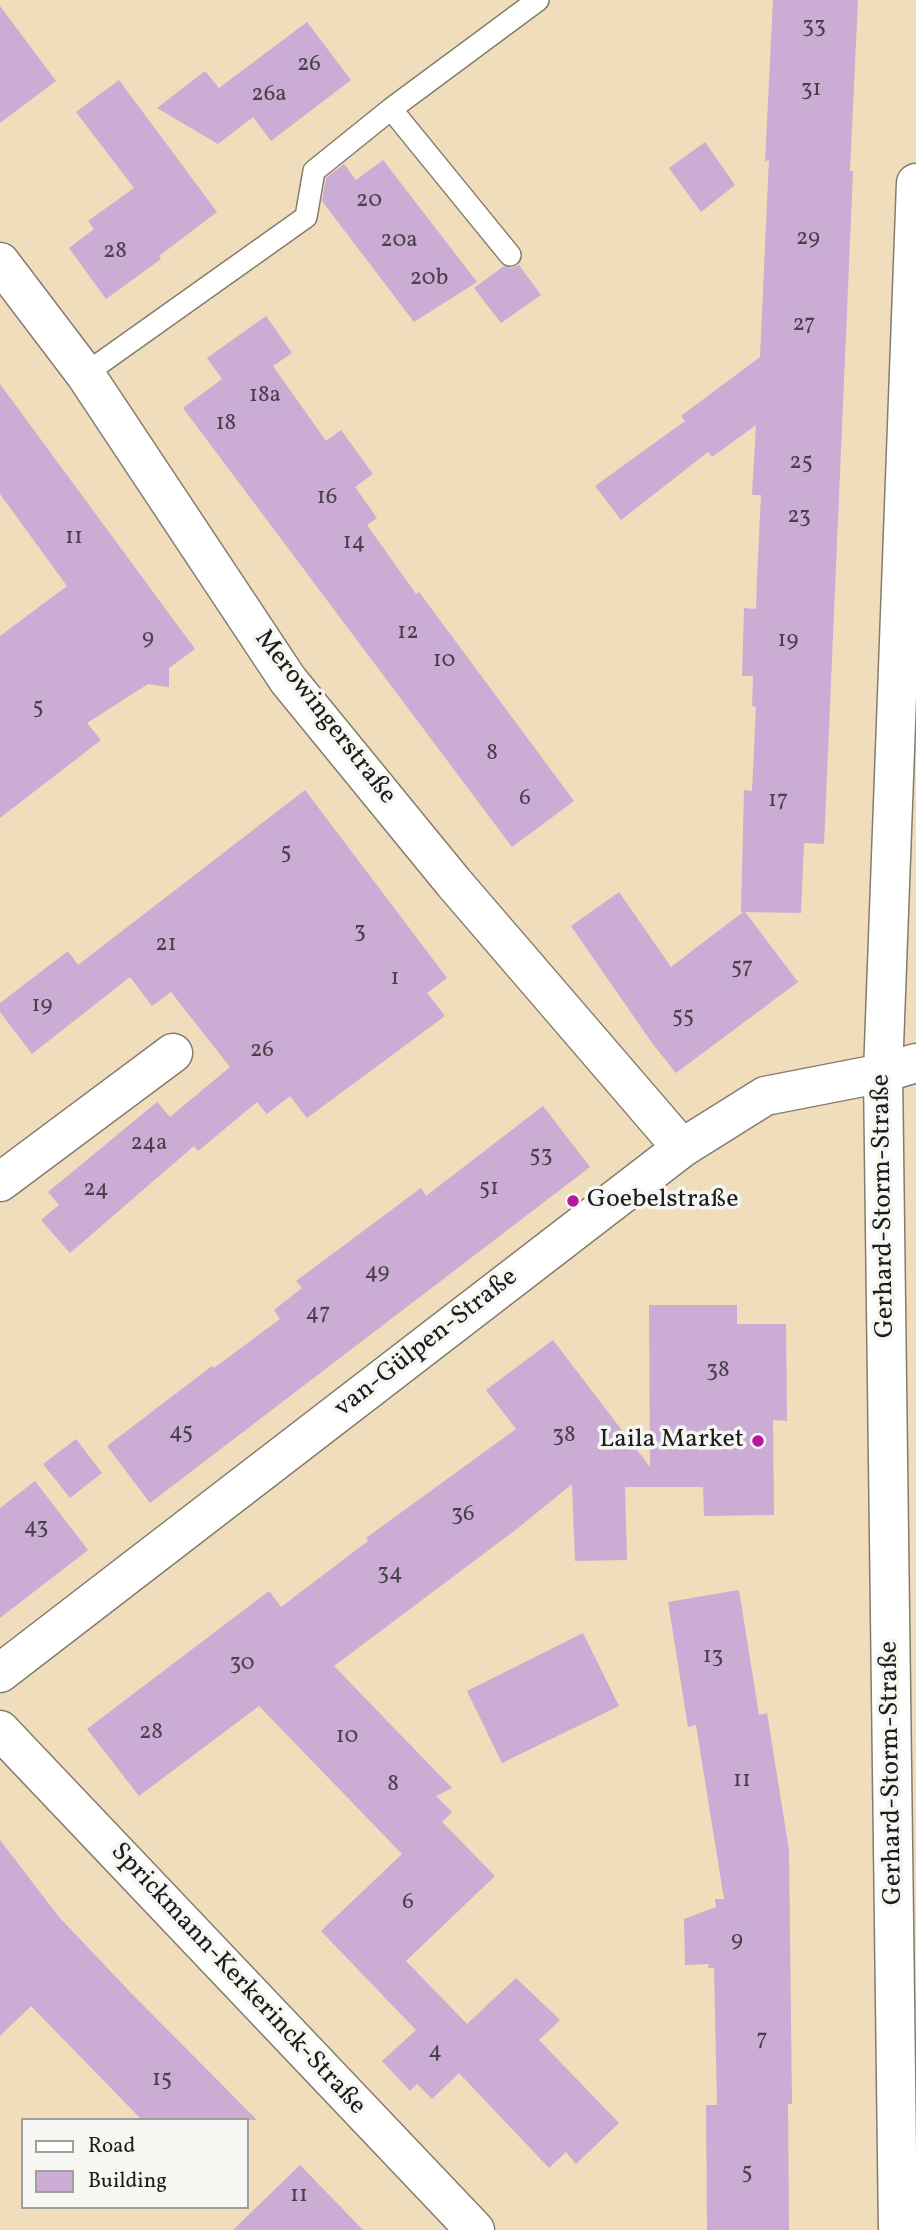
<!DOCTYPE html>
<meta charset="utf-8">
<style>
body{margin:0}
#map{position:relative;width:916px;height:2230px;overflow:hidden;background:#efddbb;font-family:Vollkorn,serif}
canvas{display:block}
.legend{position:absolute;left:21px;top:2118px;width:228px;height:91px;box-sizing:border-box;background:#f6f6f2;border:2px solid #9f9f9c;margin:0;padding:9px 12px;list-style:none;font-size:21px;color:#1c1c1c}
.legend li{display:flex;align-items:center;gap:14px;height:35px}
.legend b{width:35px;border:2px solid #9f9f9c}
</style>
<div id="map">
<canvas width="916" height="2230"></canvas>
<ul class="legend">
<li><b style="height:9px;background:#fff"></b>Road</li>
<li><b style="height:19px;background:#caacd4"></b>Building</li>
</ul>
</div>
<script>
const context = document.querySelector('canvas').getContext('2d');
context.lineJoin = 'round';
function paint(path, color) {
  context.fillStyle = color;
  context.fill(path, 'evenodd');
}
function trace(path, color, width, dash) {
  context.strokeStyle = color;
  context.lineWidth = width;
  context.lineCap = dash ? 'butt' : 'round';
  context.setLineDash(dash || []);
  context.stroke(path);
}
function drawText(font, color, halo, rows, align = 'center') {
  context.font = font + ' Vollkorn,serif';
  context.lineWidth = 7;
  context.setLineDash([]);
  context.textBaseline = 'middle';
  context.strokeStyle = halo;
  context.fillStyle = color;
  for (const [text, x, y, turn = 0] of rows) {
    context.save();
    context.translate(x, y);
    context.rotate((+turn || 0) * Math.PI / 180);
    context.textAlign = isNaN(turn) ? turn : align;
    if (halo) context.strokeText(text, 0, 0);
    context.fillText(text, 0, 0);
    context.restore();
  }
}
const building = new Path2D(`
 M 773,0 L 858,0 L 850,171 L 853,171 L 848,288 L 824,844 L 804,843 L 801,913 L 745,912 L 798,982 L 676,1073 L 652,1043 L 571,926 L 619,892 L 671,967 L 743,912 L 741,912 L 744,790 L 752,791 L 756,707 L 752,706 L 753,676 L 742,676 L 744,608 L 756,609 L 757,578 L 761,495 L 752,495 L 756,425 L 712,457 L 708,452 L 621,520 L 595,486 L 685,421 L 681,416 L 760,357 L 769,159 L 765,162 Z
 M 0,6 L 56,81 L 0,123 Z
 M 307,22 L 351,80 L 271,141 L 253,117 L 218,144 L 157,108 L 205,71 L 219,88 Z
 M 119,80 L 217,212 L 159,256 L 161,259 L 106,299 L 69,248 L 94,229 L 88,221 L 134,188 L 76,112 Z
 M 705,142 L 735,185 L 701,212 L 669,168 Z
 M 383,160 L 477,282 L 414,322 L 322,201 L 326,178 L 344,164 L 356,180 Z
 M 519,265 L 541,295 L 501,323 L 474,288 L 504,266 L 511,268 Z
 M 266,316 L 292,353 L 273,366 L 326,441 L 341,430 L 373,474 L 355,487 L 377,518 L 367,525 L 416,594 L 419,592 L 574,801 L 512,847 L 183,408 L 222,379 L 207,358 Z
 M 0,384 L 195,649 L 169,668 L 169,687 L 148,684 L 87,723 L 101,740 L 0,818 L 0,636 L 67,586 L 0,494 Z
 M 305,790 L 447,978 L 427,993 L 445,1016 L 307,1118 L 290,1096 L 267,1114 L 257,1102 L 198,1151 L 194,1146 L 70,1253 L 41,1220 L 59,1205 L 48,1192 L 157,1102 L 170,1117 L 230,1067 L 171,992 L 152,1006 L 130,977 L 32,1054 L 0,1012 L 0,1003 L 68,951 L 78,965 Z
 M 543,1106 L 590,1167 L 150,1503 L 107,1446 L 212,1366 L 214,1368 L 280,1319 L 274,1310 L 302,1288 L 296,1281 L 421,1188 L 426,1196 Z
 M 649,1305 L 737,1305 L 737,1324 L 786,1324 L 787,1421 L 773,1420 L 774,1515 L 704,1516 L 703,1487 L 625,1487 L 627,1560 L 575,1561 L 572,1484 L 518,1528 L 334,1666 L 452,1788 L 436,1796 L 452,1812 L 442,1822 L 495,1876 L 406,1961 L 467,2024 L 516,1978 L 560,2020 L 539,2040 L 619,2123 L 576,2164 L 566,2152 L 549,2168 L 459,2073 L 432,2099 L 417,2084 L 410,2091 L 382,2061 L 416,2030 L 321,1931 L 402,1854 L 259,1706 L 139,1796 L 87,1729 L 269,1591 L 281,1607 L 368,1541 L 366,1538 L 516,1429 L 486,1390 L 553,1340 L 650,1467 Z
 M 76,1439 L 102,1473 L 70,1498 L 43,1464 Z
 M 35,1481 L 88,1550 L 0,1618 L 0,1508 Z
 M 739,1590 L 759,1715 L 767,1713 L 789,1850 L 792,2104 L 788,2104 L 789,2230 L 707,2230 L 706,2105 L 717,2105 L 714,1968 L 708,1968 L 709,1964 L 685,1965 L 684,1919 L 716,1907 L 715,1899 L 724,1899 L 696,1725 L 688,1727 L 668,1602 Z
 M 583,1633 L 619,1706 L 502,1763 L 467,1691 Z
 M 0,1840 L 59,1917 L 131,1993 L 257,2120 L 142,2120 L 31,2006 L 0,2036 Z
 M 300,2165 L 363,2230 L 233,2230 Z`);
const lane = new Path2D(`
 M 391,109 L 510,255
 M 85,374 L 306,217 L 314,171 L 391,109 L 538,0`);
const street = new Path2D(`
 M 0,262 L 85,374 L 288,680 L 454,883 L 682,1148
 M 0,1182 L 173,1053
 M 0,1673 L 682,1148 L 765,1096 L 883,1073 L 916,1063
 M 0,1730 L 475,2230
 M 898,2230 L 883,1073 L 916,183`);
const markers = [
 [573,1201,7,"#b5179e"],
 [758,1441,7,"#b5179e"]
];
const numberNames = [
 ["33",814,28],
 ["26",309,66],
 ["31",811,91],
 ["26a",269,96],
 ["20",369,202],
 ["29",808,240],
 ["20a",399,242],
 ["28",115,253],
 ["20b",429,280],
 ["27",804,326],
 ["18a",265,397],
 ["18",226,425],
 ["25",801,464],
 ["16",327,499],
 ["23",799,518],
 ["11",74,539],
 ["14",354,544],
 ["12",408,634],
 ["9",148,640],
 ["19",788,642],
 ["10",444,662],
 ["5",38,709],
 ["8",492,755],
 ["6",525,800],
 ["17",778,802],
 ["5",286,854],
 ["3",360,933],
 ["21",166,946],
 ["57",742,969],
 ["1",395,980],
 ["19",42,1007],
 ["55",683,1018],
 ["26",262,1052],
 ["24a",149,1145],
 ["53",541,1157],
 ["51",489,1190],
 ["24",96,1191],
 ["49",377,1274],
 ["47",318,1315],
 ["38",718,1372],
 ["45",181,1434],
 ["38",564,1437],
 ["36",463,1516],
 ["43",36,1529],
 ["34",390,1575],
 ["13",713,1658],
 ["30",242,1665],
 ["28",151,1734],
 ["10",347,1738],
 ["11",742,1782],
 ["8",393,1786],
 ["6",408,1904],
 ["9",737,1942],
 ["7",762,2041],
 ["4",435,2053],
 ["15",162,2081],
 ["5",747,2174],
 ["11",299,2197]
];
const streetNames = [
 ["Merowingerstraße",324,718,52],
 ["Gerhard-Storm-Straße",885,1206,-91],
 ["van-Gülpen-Straße",427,1344,-38],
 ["Gerhard-Storm-Straße",893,1773,-91],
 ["Sprickmann-Kerkerinck-Straße",237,1980,47]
];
const poiNames = [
 ["Goebelstraße",587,1201],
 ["Laila Market",744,1441,"right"]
];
paint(building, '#caacd4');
trace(lane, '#867c6c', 24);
trace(street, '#867c6c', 41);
trace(lane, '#fff', 21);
trace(street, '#fff', 38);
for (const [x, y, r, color] of markers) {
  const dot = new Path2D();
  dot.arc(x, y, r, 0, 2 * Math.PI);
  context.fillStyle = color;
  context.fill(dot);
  trace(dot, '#f6f6f2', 2.5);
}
drawText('23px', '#48404a', null, numberNames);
drawText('26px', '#1c1c1c', '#f6f6f2', streetNames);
drawText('26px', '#1c1c1c', '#f6f6f2', poiNames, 'left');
</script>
